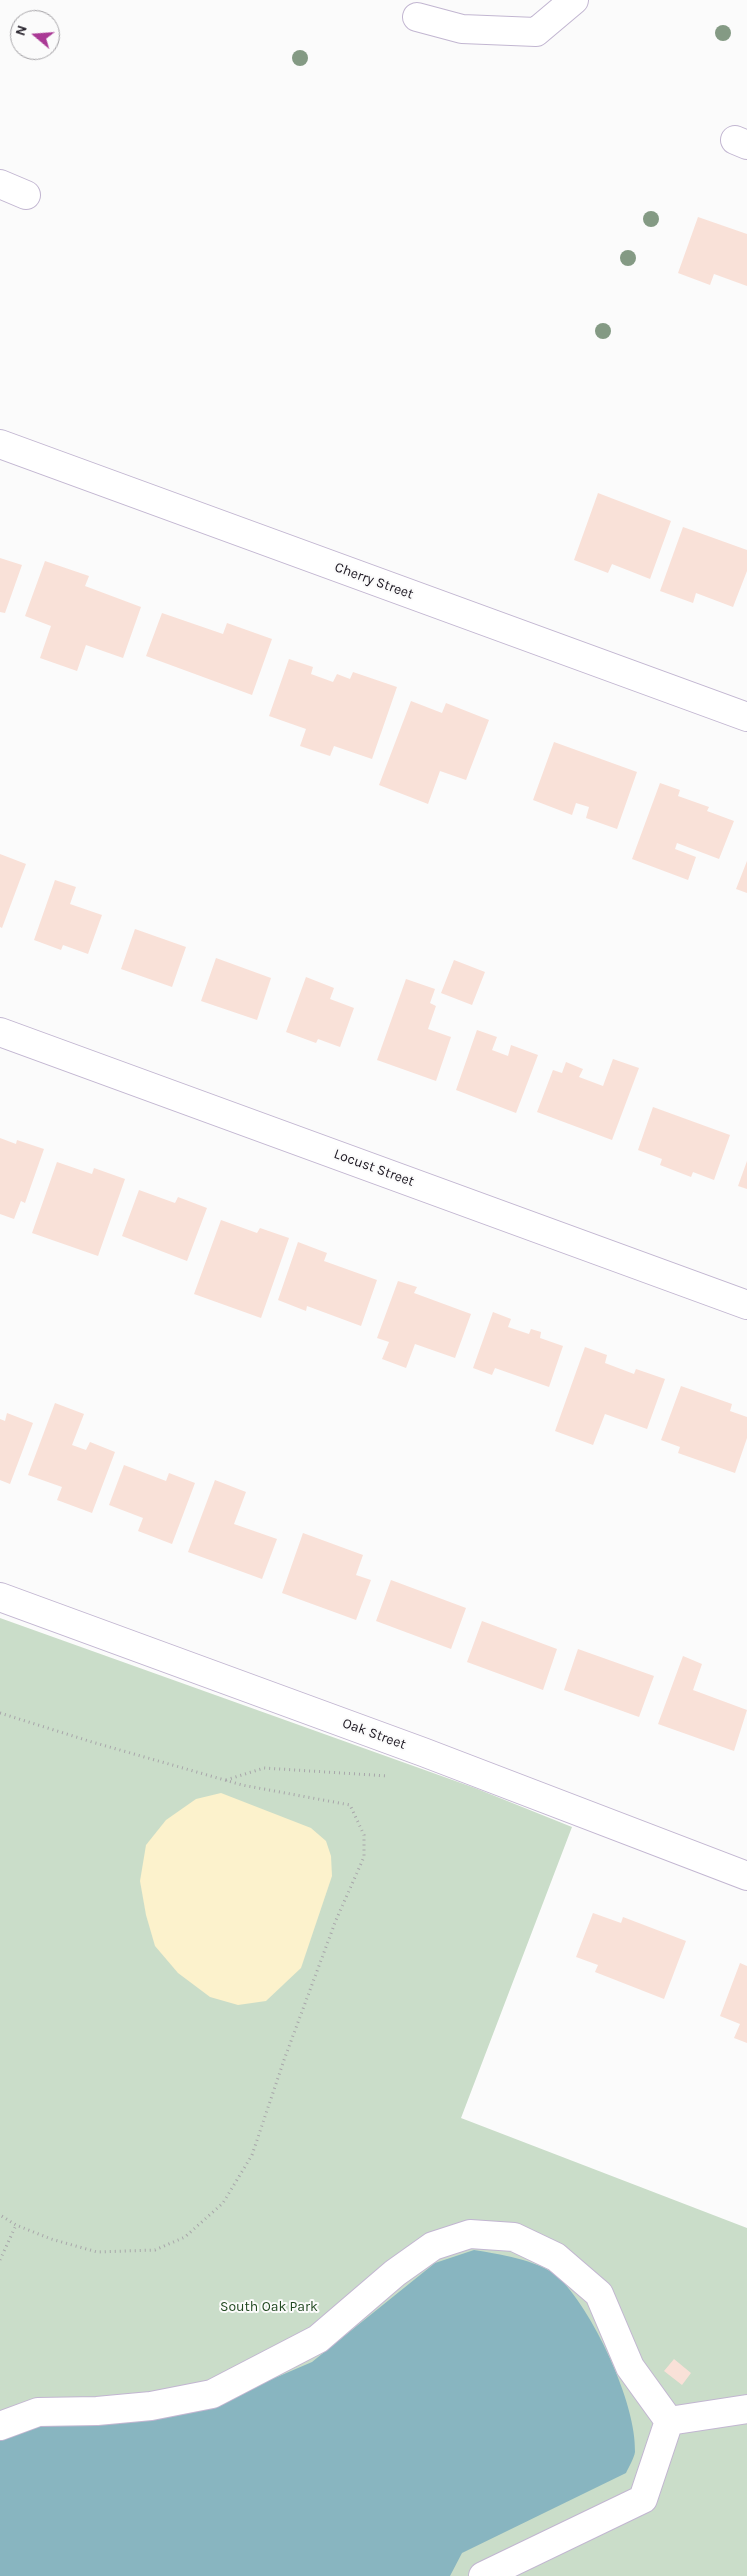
<!DOCTYPE html>
<style>
body{margin:0}
#map{position:relative;width:747px;height:2576px;overflow:hidden;background:#fbfbfb;font-family:Karla,sans-serif}
canvas{display:block}
.north{position:absolute;left:10px;top:10px;width:50px;height:50px;box-sizing:border-box;background:#fbfbfb;border:1px solid #a2a0a4;border-radius:50%;rotate:288deg;font-size:14px;font-weight:700;line-height:20px;text-align:center;color:#1d1822}
.north::after{content:'';display:block;margin:auto;width:18px;height:22px;background:#aa3995;clip-path:polygon(50% 0,100% 100%,50% 72%,0 100%)}
</style>
<div id="map">
<canvas width="747" height="2576"></canvas>
<div class="north">N</div>
</div>
<script>
const context = document.querySelector('canvas').getContext('2d');
context.lineJoin = 'round';
function paint(path, color) {
  context.fillStyle = color;
  context.fill(path, 'evenodd');
}
function trace(path, color, width, dash) {
  context.strokeStyle = color;
  context.lineWidth = width;
  context.lineCap = dash ? 'butt' : 'round';
  context.setLineDash(dash || []);
  context.stroke(path);
}
function drawText(font, color, halo, rows, align = 'center') {
  context.font = font + ' Karla,sans-serif';
  context.lineWidth = 4;
  context.setLineDash([]);
  context.textBaseline = 'middle';
  context.strokeStyle = halo;
  context.fillStyle = color;
  for (const [text, x, y, turn = 0] of rows) {
    context.save();
    context.translate(x, y);
    context.rotate((+turn || 0) * Math.PI / 180);
    context.textAlign = isNaN(turn) ? turn : align;
    if (halo) context.strokeText(text, 0, 0);
    context.fillText(text, 0, 0);
    context.restore();
  }
}
const green = new Path2D(`
 M 0,1618 L 475,1788 L 572,1827 L 461,2118 L 747,2228 L 747,2576 L 0,2576 Z`);
const sand = new Path2D(`
 M 221,1793 L 311,1828 L 326,1841 L 331,1856 L 332,1876 L 301,1968 L 266,2001 L 238,2005 L 210,1997 L 178,1973 L 155,1946 L 146,1915 L 140,1881 L 146,1845 L 166,1820 L 196,1799 Z`);
const water = new Path2D(`
 M 474,2250 C 498,2254 538,2260 557,2276 C 592,2308 637,2404 635,2452 C 634,2458 629,2467 626,2473 L 462,2553 L 450,2576 L 0,2576 L 0,2439 L 48,2423 L 139,2422 L 207,2407 L 312,2362 L 435,2263 Z`);
const building = new Path2D(`
 M 698,217 L 747,234 L 747,286 L 714,274 L 710,285 L 678,273 Z
 M 598,493 L 671,521 L 650,579 L 612,564 L 608,573 L 574,560 Z
 M 683,527 L 747,550 L 747,571 L 733,607 L 696,593 L 693,603 L 660,591 Z
 M 0,558 L 22,565 L 5,613 L 0,612 Z
 M 45,561 L 89,576 L 85,586 L 141,607 L 123,658 L 86,645 L 77,671 L 40,658 L 51,626 L 25,616 Z
 M 162,613 L 223,634 L 227,623 L 272,639 L 252,695 L 146,656 Z
 M 289,659 L 313,667 L 311,674 L 333,682 L 337,674 L 350,679 L 353,672 L 397,687 L 372,759 L 334,746 L 330,756 L 300,746 L 306,729 L 269,716 Z
 M 411,701 L 442,713 L 446,703 L 489,720 L 466,780 L 440,771 L 428,804 L 379,785 Z
 M 554,742 L 637,772 L 617,829 L 586,818 L 589,807 L 576,803 L 572,815 L 533,800 Z
 M 660,783 L 680,790 L 678,796 L 709,807 L 707,811 L 734,821 L 719,859 L 677,843 L 675,849 L 696,857 L 688,880 L 632,859 Z
 M 0,854 L 26,864 L 2,928 L 0,927 Z
 M 747,861 L 747,893 L 736,889 Z
 M 55,880 L 76,887 L 70,904 L 102,915 L 88,954 L 63,945 L 61,950 L 34,940 Z
 M 135,929 L 186,947 L 172,987 L 121,969 Z
 M 216,958 L 271,978 L 257,1020 L 201,1001 Z
 M 454,960 L 485,972 L 472,1005 L 441,993 Z
 M 306,977 L 334,988 L 330,999 L 354,1008 L 340,1047 L 318,1039 L 316,1043 L 286,1032 Z
 M 406,979 L 435,989 L 430,1003 L 436,1006 L 428,1029 L 451,1037 L 436,1081 L 377,1060 Z
 M 477,1030 L 497,1037 L 492,1050 L 508,1056 L 511,1045 L 538,1055 L 516,1113 L 456,1090 Z
 M 613,1059 L 639,1068 L 612,1140 L 537,1112 L 553,1070 L 562,1073 L 566,1062 L 583,1069 L 579,1077 L 603,1086 Z
 M 653,1107 L 730,1135 L 714,1180 L 693,1172 L 691,1177 L 660,1165 L 662,1159 L 638,1150 Z
 M 0,1138 L 16,1144 L 17,1140 L 44,1149 L 25,1203 L 21,1201 L 14,1219 L 0,1214 Z
 M 747,1161 L 747,1189 L 738,1186 Z
 M 57,1162 L 92,1174 L 94,1168 L 125,1179 L 98,1256 L 32,1233 Z
 M 139,1190 L 175,1203 L 178,1197 L 207,1208 L 187,1261 L 122,1236 Z
 M 221,1220 L 257,1233 L 260,1228 L 289,1238 L 261,1318 L 194,1294 Z
 M 298,1242 L 327,1253 L 324,1261 L 377,1280 L 361,1326 L 307,1306 L 306,1311 L 278,1300 Z
 M 398,1281 L 417,1287 L 414,1293 L 471,1314 L 455,1358 L 415,1344 L 406,1368 L 382,1359 L 389,1342 L 377,1338 Z
 M 493,1312 L 511,1319 L 508,1327 L 529,1334 L 531,1329 L 541,1332 L 540,1338 L 563,1346 L 549,1387 L 495,1368 L 492,1375 L 473,1368 Z
 M 585,1347 L 607,1355 L 605,1363 L 634,1374 L 636,1369 L 665,1379 L 647,1429 L 605,1414 L 593,1445 L 555,1431 Z
 M 681,1386 L 732,1404 L 730,1411 L 747,1417 L 747,1438 L 735,1473 L 678,1453 L 680,1447 L 661,1440 Z
 M 55,1403 L 84,1414 L 72,1445 L 86,1450 L 90,1442 L 115,1452 L 92,1513 L 57,1500 L 62,1487 L 28,1475 Z
 M 7,1413 L 33,1423 L 10,1484 L 0,1480 L 0,1419 L 5,1421 Z
 M 124,1465 L 166,1481 L 169,1473 L 195,1483 L 172,1544 L 138,1531 L 143,1518 L 109,1505 Z
 M 215,1480 L 246,1492 L 234,1524 L 277,1539 L 262,1579 L 188,1552 Z
 M 303,1533 L 363,1555 L 356,1575 L 371,1580 L 356,1620 L 282,1593 Z
 M 391,1580 L 466,1608 L 451,1649 L 376,1621 Z
 M 482,1621 L 557,1649 L 543,1690 L 467,1662 Z
 M 578,1649 L 654,1676 L 639,1717 L 564,1690 Z
 M 683,1656 L 702,1664 L 693,1690 L 747,1710 L 734,1751 L 658,1724 Z
 M 593,1913 L 621,1923 L 623,1917 L 686,1941 L 664,1999 L 595,1972 L 598,1965 L 576,1957 Z
 M 740,1963 L 747,1966 L 747,2043 L 734,2038 L 740,2024 L 720,2016 Z
 M 674,2359 L 691,2373 L 682,2385 L 664,2371 Z`);
const path = new Path2D(`
 M 0,1713 L 92,1742 L 242,1785 L 350,1805 L 364,1835 L 364,1857 L 336,1920 L 284,2060 L 252,2155 L 223,2203 L 185,2237 L 155,2250 L 97,2252 L 51,2239 L 16,2225 L 0,2215
 M 226,1780 L 264,1768 L 388,1776
 M 0,2260 L 16,2225`);
const minor = new Path2D(`
 M 417,17 L 462,29 L 536,32 L 574,0
 M 735,140 L 747,145
 M 0,184 L 26,195
 M 0,444 L 747,717
 M 0,1032 L 747,1305
 M 0,1597 L 423,1752 L 747,1876
 M 669,2421 L 747,2409
 M 0,2426 L 38,2412 L 97,2411 L 151,2406 L 212,2394 L 318,2339 L 395,2273 L 433,2246 L 470,2234 L 514,2237 L 556,2257 L 599,2294 L 630,2367 L 669,2421
 M 483,2576 L 643,2499 L 669,2421`);
const trees = [
 [723,33],
 [300,58],
 [651,219],
 [628,258],
 [603,331]
];
const streetNames = [
 ["Cherry Street",374,581,20],
 ["Locust Street",374,1168,20],
 ["Oak Street",374,1734,20]
];
const parkNames = [
 ["South Oak Park",269,2307]
];
paint(green, '#caddc9');
paint(sand, '#fcf2cc');
paint(water, '#88b5c0');
paint(building, '#f9e1d8');
trace(minor, '#c2b6d1', 30);
trace(path, '#a8a6aa', 3, [1, 4]);
trace(minor, '#fff', 28);
context.fillStyle = '#849a84';
for (const [x, y] of trees) {
  context.beginPath();
  context.arc(x, y, 8, 0, 2 * Math.PI);
  context.fill();
}
drawText('14px', '#1d1822', '#fbfbfb', streetNames);
drawText('14px', '#234a22', '#fbfbfb', parkNames);
</script>
